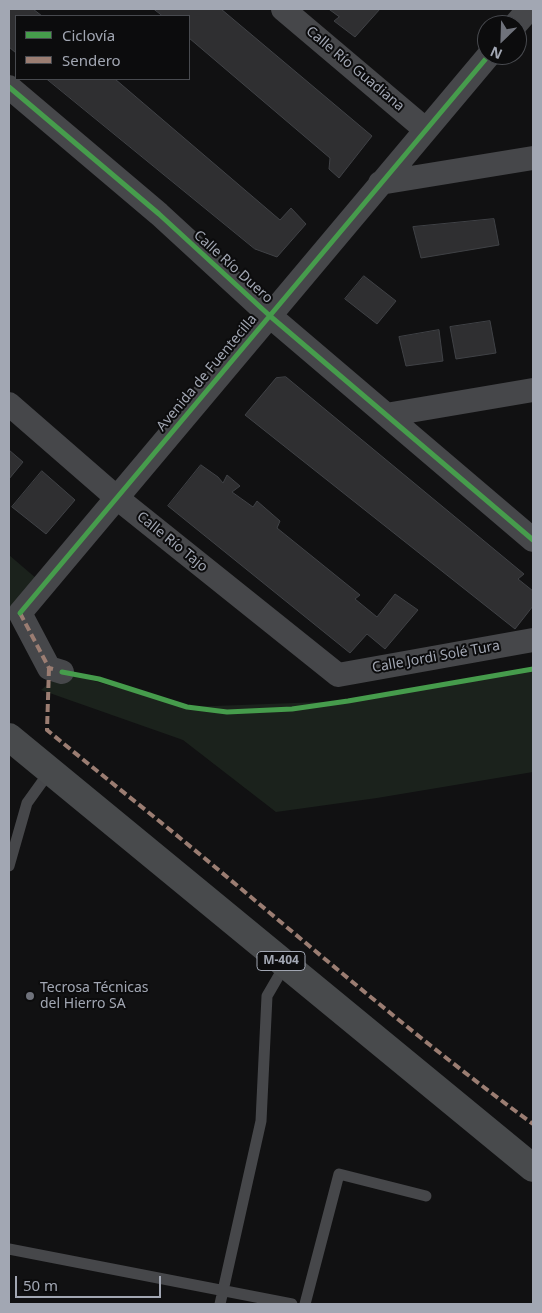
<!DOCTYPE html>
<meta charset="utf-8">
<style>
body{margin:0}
#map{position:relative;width:542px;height:1313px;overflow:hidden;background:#111112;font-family:"Noto Sans",sans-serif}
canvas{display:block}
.frame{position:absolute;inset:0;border:10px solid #a2a7b3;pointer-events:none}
.legend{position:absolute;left:15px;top:15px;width:175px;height:65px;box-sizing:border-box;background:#0c0c0d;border:1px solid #484a4f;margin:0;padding:6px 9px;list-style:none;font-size:15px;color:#a2a7b3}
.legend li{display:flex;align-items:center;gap:10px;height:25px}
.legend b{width:25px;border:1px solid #484a4f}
.north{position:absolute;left:477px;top:15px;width:50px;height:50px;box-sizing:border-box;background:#0c0c0d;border:1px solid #484a4f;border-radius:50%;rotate:204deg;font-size:14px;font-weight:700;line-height:20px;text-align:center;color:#a2a7b3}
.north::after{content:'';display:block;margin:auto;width:18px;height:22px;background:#6f727b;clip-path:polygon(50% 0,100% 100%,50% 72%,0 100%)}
.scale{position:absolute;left:15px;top:1276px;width:146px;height:22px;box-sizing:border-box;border:2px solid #a2a7b3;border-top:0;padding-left:6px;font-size:15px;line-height:18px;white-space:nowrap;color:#a2a7b3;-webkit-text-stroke:4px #0c0c0d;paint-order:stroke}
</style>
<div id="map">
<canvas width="542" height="1313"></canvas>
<div class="frame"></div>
<ul class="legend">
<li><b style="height:6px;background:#469c4c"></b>Ciclovía</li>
<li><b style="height:6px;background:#9b7d72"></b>Sendero</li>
</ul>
<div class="north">N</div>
<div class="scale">50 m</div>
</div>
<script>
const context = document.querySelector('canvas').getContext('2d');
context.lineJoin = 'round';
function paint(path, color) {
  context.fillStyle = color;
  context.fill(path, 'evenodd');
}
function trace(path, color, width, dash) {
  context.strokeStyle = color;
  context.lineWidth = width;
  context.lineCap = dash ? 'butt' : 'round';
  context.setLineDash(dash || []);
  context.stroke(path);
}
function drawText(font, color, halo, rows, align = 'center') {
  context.font = font + ' "Noto Sans",sans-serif';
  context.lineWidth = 4;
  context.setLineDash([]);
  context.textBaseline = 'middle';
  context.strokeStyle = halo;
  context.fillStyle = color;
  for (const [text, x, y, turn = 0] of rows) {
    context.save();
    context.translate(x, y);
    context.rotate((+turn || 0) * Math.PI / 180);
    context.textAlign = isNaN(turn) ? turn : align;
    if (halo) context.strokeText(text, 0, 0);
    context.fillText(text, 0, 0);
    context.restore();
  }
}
const green = new Path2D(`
 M 9,555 L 44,585 L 9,614 Z
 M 533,669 L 533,772 L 377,798 L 276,812 L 183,740 L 41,690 L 62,672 L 187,707 L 348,701 Z`);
const building = new Path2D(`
 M 9,9 L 33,9 L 42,16 L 16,16 L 16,53 L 9,47 Z
 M 154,9 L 221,9 L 372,136 L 339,178 L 329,169 L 330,158 L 189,38 L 189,16 L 163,16 Z
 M 329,9 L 380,9 L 355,37 L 334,21 L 339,17 Z
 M 47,79 L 115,79 L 280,220 L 291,208 L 306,224 L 277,257 L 255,249 Z
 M 494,219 L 499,245 L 421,258 L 413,227 Z
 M 364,276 L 396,301 L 377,324 L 345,299 Z
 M 490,321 L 496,353 L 456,359 L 450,327 Z
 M 439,330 L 443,361 L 406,366 L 399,337 Z
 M 286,377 L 524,574 L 518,579 L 533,591 L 533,606 L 515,629 L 245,415 L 276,378 Z
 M 9,450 L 23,462 L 9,479 Z
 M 201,465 L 218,477 L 223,483 L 227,475 L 240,486 L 232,492 L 253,507 L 257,501 L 280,521 L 277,528 L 360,595 L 355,599 L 377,617 L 395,594 L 418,610 L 385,649 L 367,634 L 350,653 L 168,506 Z
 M 42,471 L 75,500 L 46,534 L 12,507 Z`);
const lane = new Path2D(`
 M 9,866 L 27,803 L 50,771
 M 9,1249 L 292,1304
 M 220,1304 L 261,1121 L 267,996 L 285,965
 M 305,1304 L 339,1174 L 426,1196`);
const street = new Path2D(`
 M 283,9 L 426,130
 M 515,25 L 529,9
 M 9,87 L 159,214 L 270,316 L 533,540
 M 380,183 L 533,158
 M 9,404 L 117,498 L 338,675 L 533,640
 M 386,415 L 533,390
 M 62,672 L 49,668 L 20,613 L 489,55`);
const primary = new Path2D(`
 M 9,737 L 533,1168`);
const quiet = new Path2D(`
 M 20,613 L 49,668 L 53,669
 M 49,668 L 47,730 C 105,778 164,824 221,872 C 324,958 425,1045 533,1124`);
const cycleway = new Path2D(`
 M 9,87 L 159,214 L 270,316 L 533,540
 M 20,613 L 489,55
 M 62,672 L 99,679 L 187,707 L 227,712 L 292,709 L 348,701 L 533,669`);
const markers = [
 [30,996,5,"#6f727b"]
];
const shields = [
 [281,961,48]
];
const shieldNames = [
 ["M-404",281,961]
];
const streetNames = [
 ["Calle Río Guadiana",355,69,40],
 ["Calle Río Duero",233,267,42],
 ["Avenida de Fuentecilla",207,373,-50],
 ["Calle Río Tajo",172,542,39],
 ["Calle Jordi Solé Tura",436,657,-10]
];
const poiNames = [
 ["Tecrosa Técnicas",40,988],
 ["del Hierro SA",40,1004]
];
paint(green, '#1b221c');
paint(building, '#2f2f31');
trace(building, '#404246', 1);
trace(lane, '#46474a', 11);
trace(street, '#46474a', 24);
trace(primary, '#484a4c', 28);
trace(quiet, '#9b7d72', 4, [8, 4]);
trace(cycleway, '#469c4c', 5);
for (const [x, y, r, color] of markers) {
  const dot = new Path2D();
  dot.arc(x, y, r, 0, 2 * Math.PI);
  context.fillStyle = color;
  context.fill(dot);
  trace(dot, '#0c0c0d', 2);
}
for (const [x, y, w] of shields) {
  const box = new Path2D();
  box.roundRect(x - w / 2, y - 9.5, w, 19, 4);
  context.fillStyle = '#0c0c0d';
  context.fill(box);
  trace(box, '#a2a7b3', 1);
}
drawText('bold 12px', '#a2a7b3', null, shieldNames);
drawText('14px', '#a2a7b3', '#0c0c0d', streetNames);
drawText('14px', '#a2a7b3', '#0c0c0d', poiNames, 'left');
</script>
